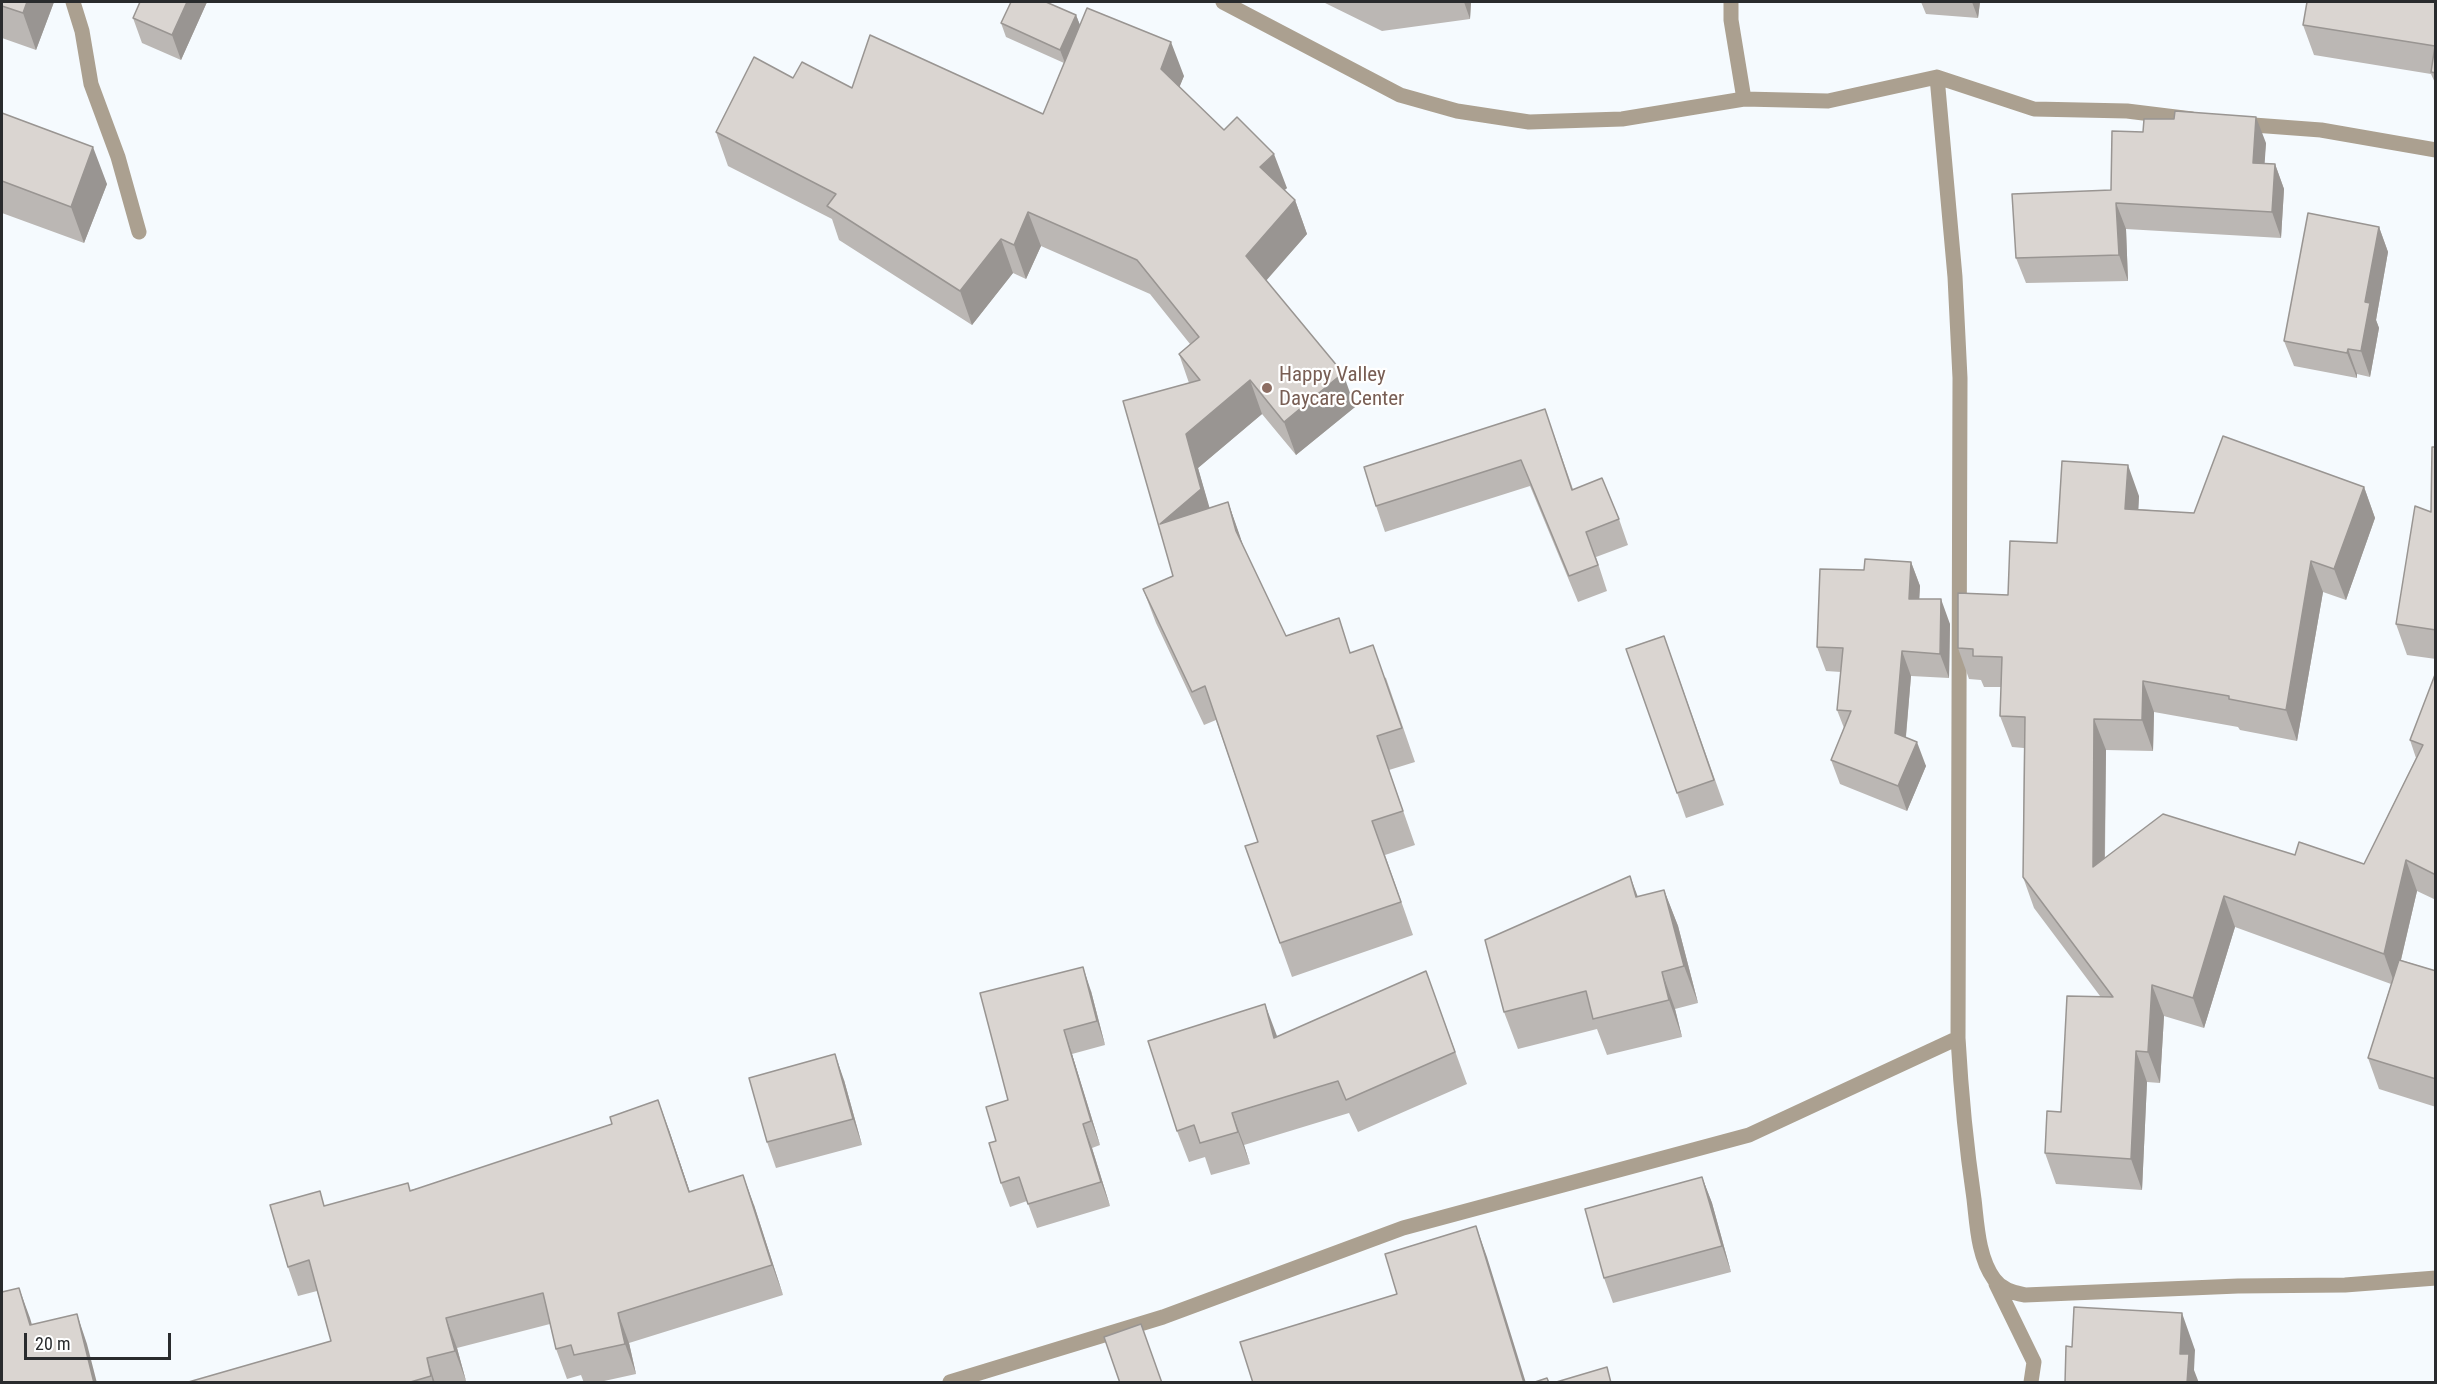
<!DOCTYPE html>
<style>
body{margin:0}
#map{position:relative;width:2437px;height:1384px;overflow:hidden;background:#f5fafe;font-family:"Roboto Condensed",sans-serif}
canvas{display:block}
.frame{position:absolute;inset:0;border:3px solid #292b2d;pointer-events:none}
.scale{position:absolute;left:24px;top:1333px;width:147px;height:27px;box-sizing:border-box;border:3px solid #292b2d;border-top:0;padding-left:8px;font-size:18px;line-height:21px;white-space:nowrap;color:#292b2d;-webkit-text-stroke:4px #fff;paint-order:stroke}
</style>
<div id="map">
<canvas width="2437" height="1384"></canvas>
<div class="frame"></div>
<div class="scale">20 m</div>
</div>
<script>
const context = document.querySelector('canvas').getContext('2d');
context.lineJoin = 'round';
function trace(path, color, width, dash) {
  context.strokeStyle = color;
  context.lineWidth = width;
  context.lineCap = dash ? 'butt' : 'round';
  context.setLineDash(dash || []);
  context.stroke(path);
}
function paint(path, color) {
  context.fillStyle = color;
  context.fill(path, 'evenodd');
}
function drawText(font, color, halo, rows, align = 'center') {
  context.font = font + ' "Roboto Condensed",sans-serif';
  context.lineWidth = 4.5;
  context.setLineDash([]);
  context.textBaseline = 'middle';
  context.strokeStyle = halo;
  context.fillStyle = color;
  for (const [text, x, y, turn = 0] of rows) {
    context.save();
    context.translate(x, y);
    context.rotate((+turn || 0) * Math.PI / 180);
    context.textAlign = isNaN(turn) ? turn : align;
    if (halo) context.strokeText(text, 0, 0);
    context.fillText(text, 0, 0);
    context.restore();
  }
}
const street = new Path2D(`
 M 73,2 L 82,31 L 91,84 L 118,157 L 139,232
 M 1223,2 L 1400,95 L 1457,111 L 1529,122 L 1622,119 L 1744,99 L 1828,101 L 1937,77 L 2034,109 L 2127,111 L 2192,119
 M 1731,2 L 1731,20 L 1744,99
 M 1937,77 L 1955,277 L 1960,378 L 1958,1038 C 1961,1092 1966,1145 1974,1199 C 1977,1224 1978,1257 1994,1279 C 2001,1289 2013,1293 2025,1295 L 2238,1286 L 2345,1285 L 2436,1278
 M 2240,124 L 2321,130 L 2436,150
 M 1996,1284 L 2034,1362 L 2031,1382
 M 950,1382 L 1163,1317 L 1403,1228 L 1749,1135 L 1958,1038`);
const wall = new Path2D(`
 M 2,2 L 54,2 L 36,50 L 2,38 Z
 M 207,2 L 181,60 L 142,43 L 133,18 Z
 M 1323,2 L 1471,2 L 1470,19 L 1382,31 Z
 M 1921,2 L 1980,2 L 1978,18 L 1926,14 Z
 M 2436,2 L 2436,85 L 2431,74 L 2314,55 L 2303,25 Z
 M 1076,15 L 1080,25 L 1184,76 L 1179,87 L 1224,130 L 1287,188 L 1284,190 L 1295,200 L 1307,234 L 1266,280 L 1355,407 L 1296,455 L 1262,414 L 1198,468 L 1209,508 L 1228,502 L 1243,546 L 1286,636 L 1351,652 L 1386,678 L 1415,762 L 1389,770 L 1415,845 L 1385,855 L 1413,935 L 1292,977 L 1245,846 L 1258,842 L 1216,720 L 1204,725 L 1156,623 L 1143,589 L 1173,576 L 1189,383 L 1179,354 L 1190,344 L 1150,294 L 1041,246 L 1026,279 L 1013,273 L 972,325 L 839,240 L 832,219 L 728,166 L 716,132 L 793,78 L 852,88 L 1043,114 L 1064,63 L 1006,37 L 1001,23 Z
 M 2,113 L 107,184 L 84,243 L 2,213 Z
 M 2266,143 L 2264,163 L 2275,164 L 2284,189 L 2281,238 L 2126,229 L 2128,281 L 2026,283 L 2016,258 L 2111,190 Z
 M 2379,227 L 2388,252 L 2376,320 L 2379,328 L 2370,377 L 2357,374 L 2357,378 L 2294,366 L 2284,341 Z
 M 1554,435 L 1573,489 L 1619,519 L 1628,545 L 1596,557 L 1607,591 L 1578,602 L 1530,486 L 1385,532 L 1376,506 Z
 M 2436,447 L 2436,659 L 2407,655 L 2396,624 L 2431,512 Z
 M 2364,487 L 2375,518 L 2346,600 L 2323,592 L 2297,741 L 2240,730 L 2238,727 L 2154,712 L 2153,751 L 2106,750 L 2105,858 L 2295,855 L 2364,864 L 2416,758 L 2410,740 L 2436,672 L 2436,900 L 2417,891 L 2401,960 L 2436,971 L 2436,1107 L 2379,1089 L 2368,1058 L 2391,984 L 2235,927 L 2204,1028 L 2164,1016 L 2160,1083 L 2147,1082 L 2142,1190 L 2056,1184 L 2045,1153 L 2061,1112 L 2100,996 L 2034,908 L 2023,877 L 2024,748 L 2012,747 L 2000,716 L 2001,687 L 1984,687 L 1981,680 L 1969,679 L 1958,648 L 2057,543 L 2139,496 L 2138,509 L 2194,513 Z
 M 1911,562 L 1920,586 L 1919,599 L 1950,624 L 1949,678 L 1911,676 L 1906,737 L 1926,766 L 1907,811 L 1840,784 L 1831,760 L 1844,728 L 1837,710 L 1841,672 L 1826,671 L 1817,647 L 1864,570 Z
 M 1664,636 L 1724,805 L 1686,818 L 1626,649 Z
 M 1664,890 L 1678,926 L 1698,1003 L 1675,1009 L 1682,1037 L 1607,1055 L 1597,1029 L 1518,1049 L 1504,1012 L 1638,897 Z
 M 1426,971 L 1467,1084 L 1358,1132 L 1349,1113 L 1244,1145 L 1250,1164 L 1211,1175 L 1205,1157 L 1189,1162 L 1177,1131 L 1277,1037 Z
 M 1091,991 L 1105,1045 L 1072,1054 L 1100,1145 L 1092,1148 L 1110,1206 L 1037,1228 L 1027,1201 L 1010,1207 L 1001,1183 L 996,1141 L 1008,1100 Z
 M 844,1080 L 862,1145 L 776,1168 L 767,1142 Z
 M 669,1130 L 690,1192 L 754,1205 L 783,1295 L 629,1343 L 636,1374 L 595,1383 L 584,1383 L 581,1375 L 567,1379 L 556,1349 L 550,1324 L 457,1348 L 466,1381 L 459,1383 L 185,1383 L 331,1341 L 317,1291 L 298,1296 L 288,1267 L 410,1190 Z
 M 1702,1177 L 1712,1203 L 1731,1272 L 1613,1303 L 1604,1278 Z`);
const shadedWall = new Path2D(`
 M 27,2 L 54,2 L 36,50 L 23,13 Z
 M 187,2 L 207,2 L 181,60 L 172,35 Z
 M 1464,2 L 1471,2 L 1470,19 Z
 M 1972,2 L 1980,2 L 1978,18 Z
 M 1076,15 L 1081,28 L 1065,63 L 1060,50 Z
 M 1171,42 L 1184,76 L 1173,103 L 1161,69 Z
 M 2256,117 L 2266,143 L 2263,188 L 2253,163 Z
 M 93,147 L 107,184 L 84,243 L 71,207 Z
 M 1274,154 L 1287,188 L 1273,201 L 1260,167 Z
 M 2275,164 L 2284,189 L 2281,238 L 2272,212 Z
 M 1295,200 L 1307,234 L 1258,290 L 1246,256 Z
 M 2116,203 L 2126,229 L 2128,281 L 2119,255 Z
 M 1028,212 L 1041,246 L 1026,279 L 1014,245 Z
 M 2379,227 L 2388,252 L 2376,320 L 2379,328 L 2370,377 L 2361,351 L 2365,302 Z
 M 1001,239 L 1013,273 L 972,325 L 960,291 Z
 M 2348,349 L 2357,374 L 2357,378 L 2347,353 Z
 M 1343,373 L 1355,407 L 1296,455 L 1284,422 Z
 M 1250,380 L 1262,414 L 1198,468 L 1214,523 L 1160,524 L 1186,434 Z
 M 2128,465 L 2139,496 L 2137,540 L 2125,509 Z
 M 2364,487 L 2375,518 L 2346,600 L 2334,569 Z
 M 1228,502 L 1240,536 L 1249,565 L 1236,531 Z
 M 2311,561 L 2323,592 L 2297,741 L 2286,710 Z
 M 1911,562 L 1920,586 L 1918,623 L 1909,599 Z
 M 1941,599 L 1950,624 L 1949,678 L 1940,654 Z
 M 1902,651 L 1911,676 L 1904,757 L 1895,733 Z
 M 2143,681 L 2154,712 L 2153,751 L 2142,720 Z
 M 2094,719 L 2106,750 L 2104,898 L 2093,867 Z
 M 1917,742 L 1926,766 L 1907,811 L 1898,786 Z
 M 2406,860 L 2417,891 L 2395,985 L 2384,954 Z
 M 1630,876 L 1644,913 L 1636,897 Z
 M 1664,890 L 1678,926 L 1698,1003 L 1684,966 Z
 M 2224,896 L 2235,927 L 2204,1028 L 2193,998 Z
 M 1083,967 L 1091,991 L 1105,1045 L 1097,1021 Z
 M 1662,972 L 1675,1009 L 1682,1037 L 1669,1000 Z
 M 2152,985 L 2164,1016 L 2160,1083 L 2148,1052 Z
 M 1265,1004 L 1277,1036 L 1274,1038 Z
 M 1064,1030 L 1072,1054 L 1100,1145 L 1091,1121 Z
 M 2136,1051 L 2147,1082 L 2142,1190 L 2131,1159 Z
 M 835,1054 L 844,1080 L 862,1145 L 853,1119 Z
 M 658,1100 L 669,1130 L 700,1222 L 689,1192 Z
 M 1232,1113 L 1244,1145 L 1250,1164 L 1238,1132 Z
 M 1083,1124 L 1092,1148 L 1110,1206 L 1101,1182 Z
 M 743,1175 L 754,1205 L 783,1295 L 772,1265 Z
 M 1702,1177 L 1712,1203 L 1731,1272 L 1722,1246 Z
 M 1476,1226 L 1487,1257 L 1526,1383 L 1524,1383 Z
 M 19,1288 L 30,1318 L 41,1355 L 30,1325 Z
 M 618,1313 L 629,1343 L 636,1374 L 625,1344 Z
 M 2182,1313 L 2195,1350 L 2194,1370 L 2199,1383 L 2187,1383 L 2180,1354 Z
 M 77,1314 L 87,1344 L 97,1383 L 94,1383 Z
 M 446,1318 L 457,1348 L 466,1381 L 455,1351 Z
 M 427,1358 L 435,1383 L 433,1383 Z`);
const building = new Path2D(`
 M 2,2 L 27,2 L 23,13 L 2,6 Z
 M 140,2 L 187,2 L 172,35 L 133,18 Z
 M 1011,2 L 1046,2 L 1076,15 L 1060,50 L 1001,23 Z
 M 2307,2 L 2436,2 L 2436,73 L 2431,72 L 2435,46 L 2303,25 Z
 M 1087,8 L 1171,42 L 1161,69 L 1224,130 L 1237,117 L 1274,154 L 1260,167 L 1295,200 L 1246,256 L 1343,373 L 1284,422 L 1250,380 L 1186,434 L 1201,489 L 1160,524 L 1228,502 L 1236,531 L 1286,636 L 1339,618 L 1350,653 L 1373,645 L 1402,728 L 1377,736 L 1403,811 L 1372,821 L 1401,902 L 1280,943 L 1245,846 L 1258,842 L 1205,686 L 1192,692 L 1143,589 L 1173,576 L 1123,401 L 1200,380 L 1179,354 L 1199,337 L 1137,260 L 1028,212 L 1014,245 L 1001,239 L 960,291 L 827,206 L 836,194 L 716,132 L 754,57 L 793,78 L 802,62 L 852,88 L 870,35 L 1043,114 Z
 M 2175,111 L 2256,117 L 2253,163 L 2275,164 L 2272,212 L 2116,203 L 2119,255 L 2016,258 L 2012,194 L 2111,190 L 2112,131 L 2143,132 L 2144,119 L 2174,119 Z
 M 2,113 L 93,147 L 71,207 L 2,181 Z
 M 2308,213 L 2379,227 L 2365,302 L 2370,303 L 2361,351 L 2348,349 L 2347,353 L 2284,341 Z
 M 1545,409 L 1572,490 L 1602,478 L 1619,519 L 1586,532 L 1598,565 L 1569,576 L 1521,460 L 1376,506 L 1364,467 Z
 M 2223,436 L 2364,487 L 2334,569 L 2311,561 L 2286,710 L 2229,699 L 2229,696 L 2143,681 L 2142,720 L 2094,719 L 2093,867 L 2163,814 L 2295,855 L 2299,842 L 2364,864 L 2423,745 L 2410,740 L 2436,672 L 2436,875 L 2406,860 L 2384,954 L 2224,896 L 2193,998 L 2152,985 L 2148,1052 L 2136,1051 L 2131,1159 L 2045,1153 L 2047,1111 L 2061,1112 L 2067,996 L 2113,997 L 2023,877 L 2025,717 L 2000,716 L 2002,657 L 1973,656 L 1973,649 L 1958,648 L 1958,593 L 2008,595 L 2010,541 L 2057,543 L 2062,461 L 2128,465 L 2125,509 L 2194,513 Z
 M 2432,447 L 2436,447 L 2436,630 L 2396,624 L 2415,506 L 2431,512 Z
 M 1865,559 L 1911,562 L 1909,599 L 1941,599 L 1940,654 L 1902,651 L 1895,733 L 1917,742 L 1898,786 L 1831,760 L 1851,711 L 1837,710 L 1843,648 L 1817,647 L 1820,569 L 1864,570 Z
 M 1664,636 L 1714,780 L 1677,793 L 1626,649 Z
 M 1630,876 L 1636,897 L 1664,890 L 1684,966 L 1662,972 L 1669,1000 L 1593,1019 L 1586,991 L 1504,1012 L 1485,940 Z
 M 2399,960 L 2436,971 L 2436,1079 L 2368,1058 Z
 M 1083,967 L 1097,1021 L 1064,1030 L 1091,1121 L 1083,1124 L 1101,1182 L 1028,1204 L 1019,1177 L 1001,1183 L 989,1143 L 996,1141 L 986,1107 L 1008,1100 L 980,993 Z
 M 1426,971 L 1455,1052 L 1346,1100 L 1338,1081 L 1232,1113 L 1238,1132 L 1200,1143 L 1194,1125 L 1177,1131 L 1148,1041 L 1265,1004 L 1274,1038 Z
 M 835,1054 L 853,1119 L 767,1142 L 749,1078 Z
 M 658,1100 L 689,1192 L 743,1175 L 772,1265 L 618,1313 L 625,1344 L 574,1355 L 571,1345 L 556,1349 L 543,1293 L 446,1318 L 455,1351 L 427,1358 L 431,1376 L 407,1383 L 185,1383 L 331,1341 L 309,1260 L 288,1267 L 270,1205 L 320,1191 L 324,1206 L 408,1183 L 410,1191 L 612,1124 L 610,1117 Z
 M 1702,1177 L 1722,1246 L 1604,1278 L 1585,1209 Z
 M 1476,1226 L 1524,1383 L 1253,1383 L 1240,1342 L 1397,1294 L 1385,1254 Z
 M 19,1288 L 30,1325 L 77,1314 L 94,1383 L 2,1383 L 2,1292 Z
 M 2074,1307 L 2182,1313 L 2180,1354 L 2189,1354 L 2187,1383 L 2065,1383 L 2066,1346 L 2072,1347 Z
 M 1141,1324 L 1162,1383 L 1120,1383 L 1104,1337 Z
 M 1607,1367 L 1611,1383 L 1553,1383 Z
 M 1547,1378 L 1549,1383 L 1532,1383 Z`);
const markers = [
 [1267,388,6,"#8d6e63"]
];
const educationNames = [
 ["Happy Valley",1279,376],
 ["Daycare Center",1279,400]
];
trace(street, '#aba090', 15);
paint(wall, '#bbb7b4');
paint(shadedWall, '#999592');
paint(building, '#dad5d1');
trace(building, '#999592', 1.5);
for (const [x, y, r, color] of markers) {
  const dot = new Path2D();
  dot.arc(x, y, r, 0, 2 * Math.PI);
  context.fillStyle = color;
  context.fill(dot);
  trace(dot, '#fff', 2);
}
drawText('21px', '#785e54', '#fff', educationNames, 'left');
</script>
